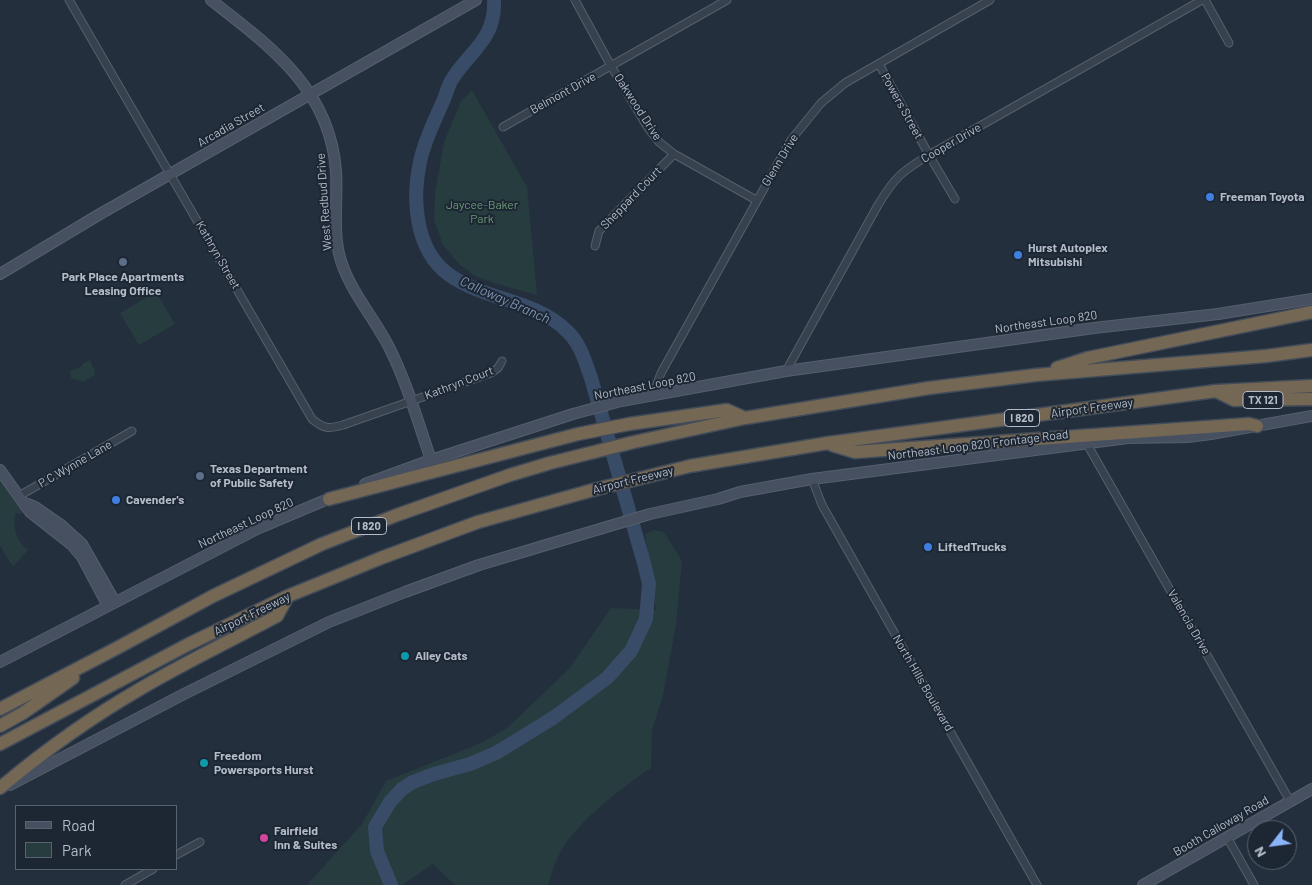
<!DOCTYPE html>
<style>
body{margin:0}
#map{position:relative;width:1312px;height:885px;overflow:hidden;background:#242f3e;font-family:Barlow,sans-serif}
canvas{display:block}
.legend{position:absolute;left:15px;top:805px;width:162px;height:65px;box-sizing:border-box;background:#1d2633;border:1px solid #59626f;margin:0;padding:6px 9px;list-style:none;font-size:15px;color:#b4bcc9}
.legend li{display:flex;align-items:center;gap:10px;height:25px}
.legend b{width:25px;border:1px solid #59626f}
.north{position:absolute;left:1247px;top:820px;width:50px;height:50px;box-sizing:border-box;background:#1d2633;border:1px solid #59626f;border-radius:50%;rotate:240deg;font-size:14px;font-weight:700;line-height:20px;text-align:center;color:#b4bcc9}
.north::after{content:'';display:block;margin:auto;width:18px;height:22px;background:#8ab4f8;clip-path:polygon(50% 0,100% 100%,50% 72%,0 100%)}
</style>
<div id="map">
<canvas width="1312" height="885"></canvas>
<ul class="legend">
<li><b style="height:6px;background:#465061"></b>Road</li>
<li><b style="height:14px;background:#263c3f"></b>Park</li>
</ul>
<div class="north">N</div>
</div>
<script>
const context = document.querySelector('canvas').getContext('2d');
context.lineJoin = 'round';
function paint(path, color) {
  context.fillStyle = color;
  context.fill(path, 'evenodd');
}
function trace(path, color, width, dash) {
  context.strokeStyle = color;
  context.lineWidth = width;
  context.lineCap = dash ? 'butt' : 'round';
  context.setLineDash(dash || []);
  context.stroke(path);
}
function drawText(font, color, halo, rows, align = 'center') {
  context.font = font + ' Barlow,sans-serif';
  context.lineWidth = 4;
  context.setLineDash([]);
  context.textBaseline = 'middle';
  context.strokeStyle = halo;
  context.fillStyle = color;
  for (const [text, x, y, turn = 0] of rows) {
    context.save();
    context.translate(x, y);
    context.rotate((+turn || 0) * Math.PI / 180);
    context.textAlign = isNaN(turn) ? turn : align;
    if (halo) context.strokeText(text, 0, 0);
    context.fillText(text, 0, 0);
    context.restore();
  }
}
const green = new Path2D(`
 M 472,90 L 527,187 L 537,295 L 494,283 L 475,276 L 460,265 L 443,245 L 434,220 L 435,193 L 444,142 L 461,101 Z
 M 156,292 L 175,324 L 139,345 L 120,313 Z
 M 90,360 L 92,366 L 94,369 L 95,375 L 83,382 L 71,378 L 70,371 L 82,366 L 82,364 Z
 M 0,477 L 23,511 L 22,514 L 15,513 C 13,527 16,541 28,550 L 13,567 L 0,546 Z
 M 654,530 L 664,532 L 682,561 L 676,624 L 663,696 L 652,730 L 651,768 C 621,788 571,826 557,859 C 553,867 551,876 548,885 L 455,885 L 433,864 L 402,885 L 307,885 L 362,824 L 386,781 L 479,744 L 506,729 L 569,669 L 611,608 L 656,610 L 645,534 Z`);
const river = new Path2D(`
 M 391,885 L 377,851 L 375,827 L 390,802 L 402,789 L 413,782 L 434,774 L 470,764 L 496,753 L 553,718 L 607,678 L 631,651 L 646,619 L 649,584 L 644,563 L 591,378 C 585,361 580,343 567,331 C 535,299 485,301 448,274 C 415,249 412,200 420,162 C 424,142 433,124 441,106 C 445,98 447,89 451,81 C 469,51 496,40 494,0`);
const street = new Path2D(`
 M 69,0 L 312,419 C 324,429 328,429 343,425 L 491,373 L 498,368 L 502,361
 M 575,0 L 611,66 L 648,128 L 659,142 L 674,154 L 756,200
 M 1205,0 L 1229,43
 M 879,64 L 929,155 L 955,199
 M 503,127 L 727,0
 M 595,246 L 599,231 L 674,154
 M 786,371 L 878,205 C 895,177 901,172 929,155 L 1202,0
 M 652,397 L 661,373 L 791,140 L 821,103 L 845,83 L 990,0
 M 1087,444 L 1290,801
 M 812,479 L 822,505 L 835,528 L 1037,885
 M 19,496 L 132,431
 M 1227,837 L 1254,885
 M 176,855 L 200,842
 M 125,885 L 153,869`);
const secondary = new Path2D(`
 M 211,0 C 270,46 330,89 336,171 C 338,200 332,233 341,261 C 351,292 374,318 389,347 C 407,383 418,422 431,460
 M 0,274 L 100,214 L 476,0
 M 0,470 L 30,512 L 72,545 L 82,557 L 108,606
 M 365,484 L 431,460 L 573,414 L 621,401 L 786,371 L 1094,328 L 1218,314 L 1312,299
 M 28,504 L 35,507 L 61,525 L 82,544 L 115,602
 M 0,662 L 257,529 L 335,496
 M 10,785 L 184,694 L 329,622 L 405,592 L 479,565 L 650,514 L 718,499 L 740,492 L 812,479 L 1128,438 L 1188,437 L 1211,434 L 1312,416
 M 1143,885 L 1312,789`);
const highway = new Path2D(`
 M 1057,368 L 1088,358 L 1312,312
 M 1216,391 L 1234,400 L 1312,399
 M 832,445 L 855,452 L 1249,424 L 1257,426
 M 329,499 L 578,434 L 629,424 L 727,410 L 745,418
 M 0,709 L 117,648 L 213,596 L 322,544 L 397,515 L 510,475 L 550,463 L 634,442 L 745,418 L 929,388 L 1036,375 L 1266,356 L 1312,350
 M 0,726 L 23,713 L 73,678
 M 0,744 L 189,644 L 288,596 L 381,558 L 478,522 L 593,490 L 690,466 L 828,443 L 1216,391 L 1312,386
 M 0,788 C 44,751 90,718 140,689 C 184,663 232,640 277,616 L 288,596`);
const markers = [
 [1210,197,5,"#3f7fe0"],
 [1018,255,5,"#3f7fe0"],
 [123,262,5,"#5c6f8a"],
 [200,476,5,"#5c6f8a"],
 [116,500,5,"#3f7fe0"],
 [928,547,5,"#3f7fe0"],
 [405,656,5,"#0f9aa8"],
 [204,763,5,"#0f9aa8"],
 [264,838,5,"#d1479c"]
];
const shields = [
 [1263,400,40],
 [1022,418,35],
 [369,526,35]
];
const shieldNames = [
 ["TX 121",1263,400],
 ["I 820",1022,418],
 ["I 820",369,526]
];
const streetNames = [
 ["Belmont Drive",563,93,-29],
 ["Powers Street",902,106,61],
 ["Oakwood Drive",638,107,57],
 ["Arcadia Street",231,125,-30],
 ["Cooper Drive",951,143,-30],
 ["Glenn Drive",780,160,-59],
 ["Sheppard Court",631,198,-46],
 ["West Redbud Drive",324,202,-94],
 ["Kathryn Street",218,255,60],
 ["Northeast Loop 820",1046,322,-8],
 ["Kathryn Court",459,383,-21],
 ["Northeast Loop 820",645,386,-11],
 ["Airport Freeway",1092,408,-8],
 ["Northeast Loop 820 Frontage Road",978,445,-7],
 ["P C Wynne Lane",75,464,-30],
 ["Airport Freeway",633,480,-14],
 ["Northeast Loop 820",246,523,-25],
 ["Airport Freeway",252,614,-26],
 ["Valencia Drive",1189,622,60],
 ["North Hills Boulevard",923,683,60],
 ["Booth Calloway Road",1221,826,-30]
];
const poiNames = [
 ["Freeman Toyota",1220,197],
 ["Hurst Autoplex",1028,248],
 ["Mitsubishi",1028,262],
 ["Park Place Apartments",123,277,"center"],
 ["Leasing Office",123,291,"center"],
 ["Texas Department",210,469],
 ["of Public Safety",210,483],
 ["Cavender's",126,500],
 ["LiftedTrucks",938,547],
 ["Alley Cats",415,656],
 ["Freedom",214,756],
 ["Powersports Hurst",214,770],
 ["Fairfield",274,831],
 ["Inn & Suites",274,845]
];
const parkNames = [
 ["Jaycee-Baker",482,205],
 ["Park",482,219]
];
const waterNames = [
 ["Calloway Branch",505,300,24]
];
paint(green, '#263c3f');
trace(river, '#394c67', 14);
trace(street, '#565f6c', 9);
trace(secondary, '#565f6c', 12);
trace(highway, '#434c59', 15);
trace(street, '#38414e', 7);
trace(secondary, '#465061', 10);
trace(highway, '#746855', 12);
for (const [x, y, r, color] of markers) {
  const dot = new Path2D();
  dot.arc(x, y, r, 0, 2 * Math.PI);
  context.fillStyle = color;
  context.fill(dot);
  trace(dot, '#1d2633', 2);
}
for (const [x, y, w] of shields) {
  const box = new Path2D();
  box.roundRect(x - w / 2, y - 8.5, w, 17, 4);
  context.fillStyle = '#1d2633';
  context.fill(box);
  trace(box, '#b4bcc9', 1);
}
drawText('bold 11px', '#b4bcc9', null, shieldNames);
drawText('12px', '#b4bcc9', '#1d2633', streetNames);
drawText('bold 12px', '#b4bcc9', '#1d2633', poiNames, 'left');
drawText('12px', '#6b9a76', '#1d2633', parkNames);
drawText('italic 14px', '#7c92b1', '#1d2633', waterNames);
</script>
